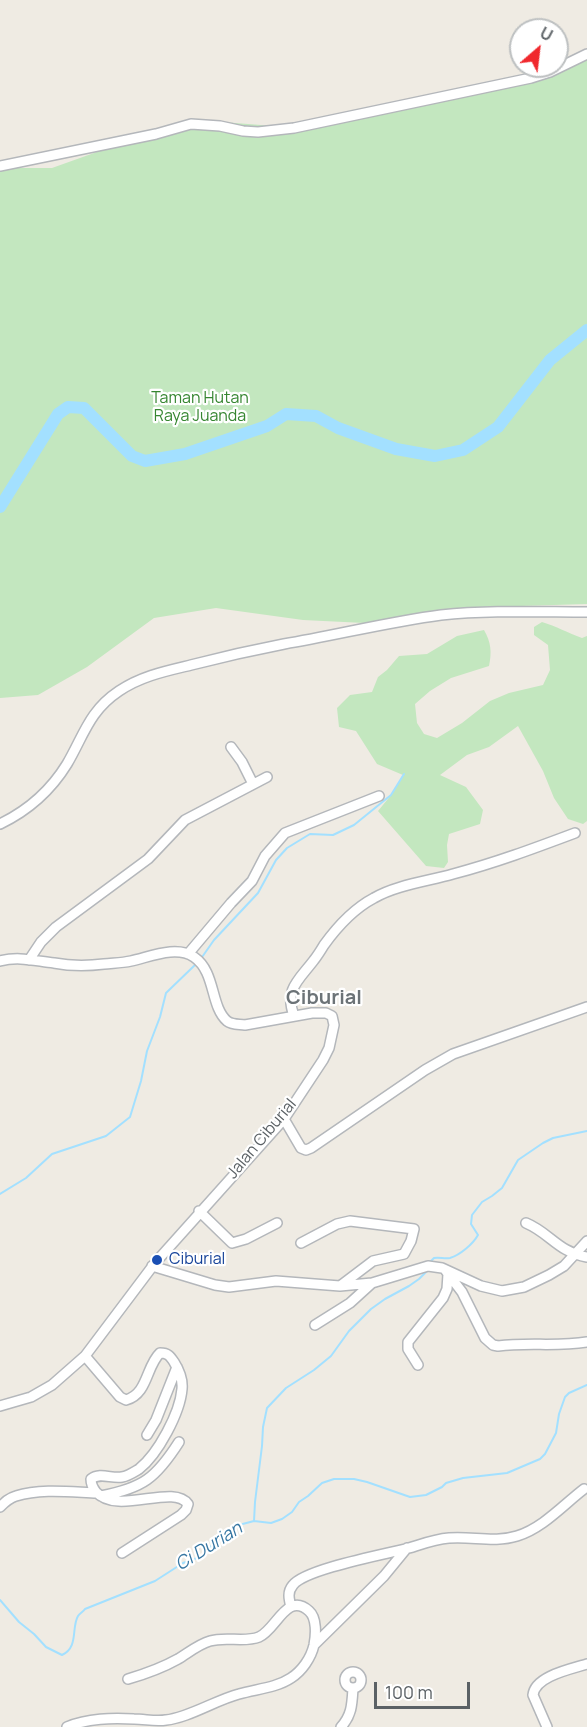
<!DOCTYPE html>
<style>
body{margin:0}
#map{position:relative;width:587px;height:1727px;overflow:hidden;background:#efebe3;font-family:Manrope,sans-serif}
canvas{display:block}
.north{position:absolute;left:509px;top:18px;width:60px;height:60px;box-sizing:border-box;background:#fff;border:2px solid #bdc0c1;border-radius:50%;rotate:28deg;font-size:16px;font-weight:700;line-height:24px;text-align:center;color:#5b6165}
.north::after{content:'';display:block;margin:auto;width:21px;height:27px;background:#f0282d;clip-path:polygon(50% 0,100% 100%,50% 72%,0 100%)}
.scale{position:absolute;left:374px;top:1682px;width:96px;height:27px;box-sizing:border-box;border:3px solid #5b6165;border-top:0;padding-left:8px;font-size:18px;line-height:21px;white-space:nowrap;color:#5b6165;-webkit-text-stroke:4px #fff;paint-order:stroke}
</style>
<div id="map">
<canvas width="587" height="1727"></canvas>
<div class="north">U</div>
<div class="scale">100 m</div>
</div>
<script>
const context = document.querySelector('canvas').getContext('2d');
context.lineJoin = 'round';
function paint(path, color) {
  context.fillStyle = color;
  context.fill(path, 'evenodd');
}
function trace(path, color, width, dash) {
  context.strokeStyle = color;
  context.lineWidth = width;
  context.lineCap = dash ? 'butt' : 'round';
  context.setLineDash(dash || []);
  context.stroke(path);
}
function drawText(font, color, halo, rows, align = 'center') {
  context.font = font + ' Manrope,sans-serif';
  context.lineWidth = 4.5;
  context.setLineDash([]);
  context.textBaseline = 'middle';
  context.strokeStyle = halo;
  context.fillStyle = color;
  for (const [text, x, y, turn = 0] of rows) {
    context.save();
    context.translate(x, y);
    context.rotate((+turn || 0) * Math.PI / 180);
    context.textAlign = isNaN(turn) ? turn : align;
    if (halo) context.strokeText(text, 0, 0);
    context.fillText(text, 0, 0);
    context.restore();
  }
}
const green = new Path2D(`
 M 587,52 L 587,604 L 488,607 L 438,617 L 385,624 L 303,620 L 216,608 L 154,618 L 87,667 L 38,695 L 0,698 L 0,168 L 52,168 L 150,133 L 210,121 L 286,127 L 540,73 Z
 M 542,622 C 556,626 568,633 582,638 L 587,636 L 587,821 L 583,824 L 568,819 L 554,798 L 543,771 L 518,726 L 489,747 L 467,755 L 440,775 L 466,787 L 483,810 L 480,824 L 449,834 L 447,845 L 448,862 L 444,868 L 426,866 L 378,811 L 392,794 L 403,775 L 377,764 L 356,731 L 339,727 L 337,708 L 350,695 L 372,692 L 378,677 L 387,670 L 399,656 L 427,654 L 457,636 L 484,630 C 491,642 492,652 489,666 L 451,678 L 430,691 L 415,704 L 417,723 L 424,734 L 437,738 L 462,723 L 490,701 L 509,693 L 543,685 L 550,670 L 548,645 L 534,635 L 534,627 Z`);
const stream = new Path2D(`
 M 200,960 L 214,940 L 258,893 L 276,860 L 287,848 L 310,834 L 333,835 L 354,825 L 391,795 L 404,774
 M 0,1194 L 26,1178 L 52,1154 L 106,1136 L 130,1117 L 141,1081 L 147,1051 L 160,1017 L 166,993 L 196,964
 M 429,1263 L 434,1258 C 439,1257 445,1259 450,1258 C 460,1255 473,1244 478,1235 L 471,1224 L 472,1215 L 482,1202 L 492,1196 L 502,1188 L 518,1160 L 543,1143 L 553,1138 L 587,1131
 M 254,1521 L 255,1502 L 262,1446 L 263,1427 L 267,1408 L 286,1388 L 314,1370 L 331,1356 L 349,1331 L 371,1309 L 385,1299 L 409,1286 L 419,1279 L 427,1271
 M 0,1600 L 19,1622 L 34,1634 L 46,1647 L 62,1655 C 79,1647 71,1628 78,1616 C 80,1613 83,1612 85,1609 L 155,1581 L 183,1563 L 200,1557 L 226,1532 L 235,1526 L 254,1521 L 271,1523 L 282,1519 L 292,1512 L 299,1502 L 308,1496 L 322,1483 L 334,1479 L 354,1479 L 367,1482 L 410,1497 L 426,1495 L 442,1487 L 446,1483 L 463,1478 L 507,1473 L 540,1459 L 545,1454 L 556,1433 L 559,1414 L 565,1397 L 569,1393 L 587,1385`);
const river = new Path2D(`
 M 0,507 L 58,414 L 68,407 L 84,408 L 132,456 L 145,461 L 185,454 L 267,426 L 286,414 L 316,416 L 338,428 L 396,449 L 435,456 L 463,450 L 498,427 L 550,360 L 587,330`);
const minor = new Path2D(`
 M 0,166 L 156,134 L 191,124 L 220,126 L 243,131 L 258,132 L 294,128 L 531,78 L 550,72 L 587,54
 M 231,747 L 242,762 L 253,784
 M 0,824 C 27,811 51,790 67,764 C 84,735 89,711 119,691 C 141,676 166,671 191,665 C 222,657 253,650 284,644 C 337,635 388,622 441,615 C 489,610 539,612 587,612
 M 188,954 L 231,903 L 252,881 L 265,856 L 285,833 L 379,796
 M 29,960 L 41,942 L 56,927 L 148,859 L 185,820 L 267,777
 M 0,961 C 19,956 35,961 54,963 C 70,966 88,966 104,964 C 113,963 122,963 131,961 C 150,957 176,945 194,957 C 216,972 210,1006 227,1021 C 232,1025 239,1024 245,1025 L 312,1013 L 326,1013 L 332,1016 L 334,1025 L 329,1048 L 323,1060 L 284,1119 L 155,1263 L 85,1356 L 52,1385 L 31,1397 L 0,1406
 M 294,1016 C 284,989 299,980 314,960 C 318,955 321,950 324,945 C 337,927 355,908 374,898 C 396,885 429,881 453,874 C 495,863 535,848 575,833
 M 284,1119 L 301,1148 L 306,1150 L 311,1148 L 425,1070 L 453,1054 L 587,1007
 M 199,1211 L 232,1243 L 246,1239 L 277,1223
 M 526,1223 C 550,1233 558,1252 587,1257
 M 301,1243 L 337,1224 L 350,1221 L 414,1229 L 411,1241 L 404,1254 L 373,1261 L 340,1286
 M 152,1266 L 215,1285 L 229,1287 L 276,1281 L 340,1286 L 372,1283 L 428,1266 L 442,1268 L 481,1286 L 502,1291 L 524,1287 L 549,1275 L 564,1266 L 587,1241
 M 446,1271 L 462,1292 L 485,1338 L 493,1345 L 498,1346 C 528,1342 557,1347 587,1342
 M 315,1325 L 350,1303 L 372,1283
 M 85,1356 L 120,1397 L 126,1400 C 148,1394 146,1366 160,1353 C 168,1353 170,1356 174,1362 C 179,1370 183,1379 182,1389 C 180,1413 158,1454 139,1469 C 134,1472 128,1476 122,1477 C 112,1479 100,1472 91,1479 C 91,1484 92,1487 96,1492 C 118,1516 173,1483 188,1504 L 186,1510 L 181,1515 L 122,1553
 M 418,1365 L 408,1349 L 408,1342 L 443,1298 L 447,1289 L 448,1274
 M 147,1435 L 156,1420 L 177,1367
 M 101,1496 C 143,1488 156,1478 179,1442
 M 0,1507 C 5,1502 9,1498 16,1496 C 41,1488 71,1492 97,1493
 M 291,1607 C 289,1599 287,1592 293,1585 C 305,1569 386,1554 409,1548 C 422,1544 435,1539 449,1538 C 472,1536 495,1543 517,1536 C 543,1528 563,1505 584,1489
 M 314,1645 L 384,1576 L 407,1548
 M345 1680a8 8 0 1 1 16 0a8 8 0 1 1-16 0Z
 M 67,1727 C 88,1718 112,1718 134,1719 C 145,1719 156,1722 166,1720 C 188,1718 216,1700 239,1694 C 256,1689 276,1688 291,1678 C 302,1671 311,1658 314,1645 C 316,1635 317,1618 309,1611 C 287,1591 276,1630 259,1637 C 244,1643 226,1636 210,1641 C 199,1644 188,1653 178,1659 C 162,1668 145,1674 128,1679
 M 341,1727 C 352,1715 352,1704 353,1688
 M 547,1727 L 533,1695 C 535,1676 571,1669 587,1664`);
const markers = [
 [157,1260,6,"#1a4fb4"]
];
const parkNames = [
 ["Taman Hutan",200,399],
 ["Raya Juanda",200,417]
];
const streetNames = [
 ["Jalan Ciburial",262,1139,-50]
];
const transitNames = [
 ["Ciburial",169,1260]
];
const waterNames = [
 ["Ci Durian",209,1547,-32]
];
const quarterNames = [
 ["Ciburial",324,998]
];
paint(green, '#c3e7bf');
trace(stream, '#a3e0ff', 2);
trace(river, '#a3e0ff', 12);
trace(minor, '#b4b7bb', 12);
trace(minor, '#fff', 9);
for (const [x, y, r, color] of markers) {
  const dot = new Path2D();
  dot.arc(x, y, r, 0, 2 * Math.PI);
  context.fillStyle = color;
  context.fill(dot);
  trace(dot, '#fff', 2);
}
drawText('16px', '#368631', '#fff', parkNames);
drawText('16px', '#5b6165', '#fff', streetNames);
drawText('16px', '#164399', '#fff', transitNames, 'left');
drawText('italic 18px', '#3777a3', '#fff', waterNames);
drawText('bold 20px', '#6c7377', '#fff', quarterNames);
</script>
